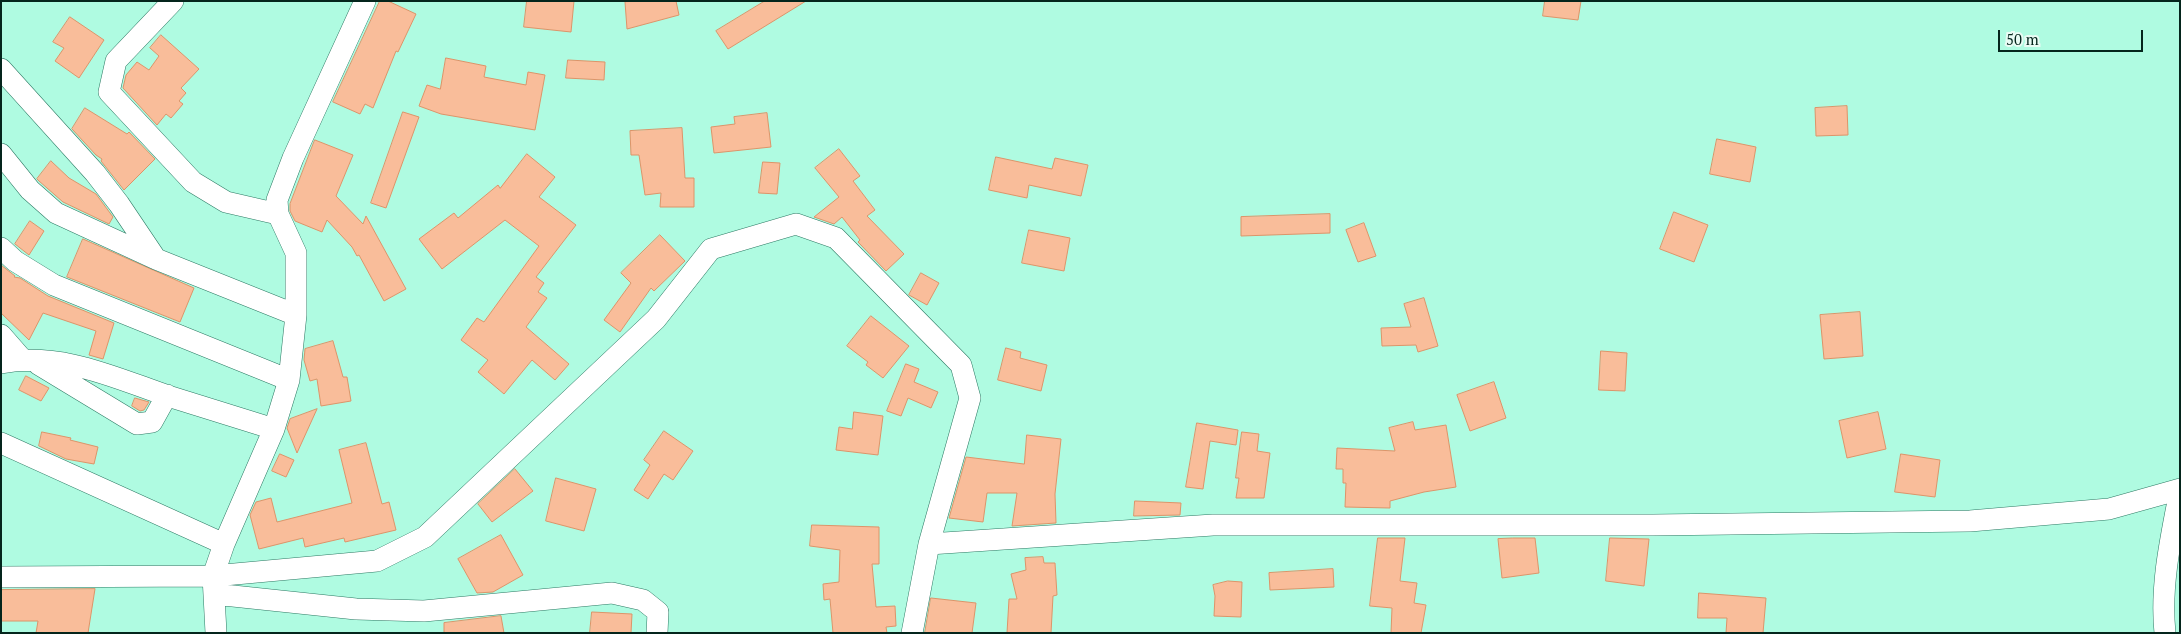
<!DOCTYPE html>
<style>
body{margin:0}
#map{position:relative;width:2181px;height:634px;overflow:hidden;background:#affbe1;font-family:"PT Serif",serif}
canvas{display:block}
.frame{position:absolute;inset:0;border:2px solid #04251c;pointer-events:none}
.scale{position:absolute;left:1998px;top:30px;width:145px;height:22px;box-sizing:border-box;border:2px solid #04251c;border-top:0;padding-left:6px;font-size:15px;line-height:18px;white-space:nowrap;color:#04251c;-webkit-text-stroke:4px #e9fbf4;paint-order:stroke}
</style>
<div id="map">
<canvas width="2181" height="634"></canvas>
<div class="frame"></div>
<div class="scale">50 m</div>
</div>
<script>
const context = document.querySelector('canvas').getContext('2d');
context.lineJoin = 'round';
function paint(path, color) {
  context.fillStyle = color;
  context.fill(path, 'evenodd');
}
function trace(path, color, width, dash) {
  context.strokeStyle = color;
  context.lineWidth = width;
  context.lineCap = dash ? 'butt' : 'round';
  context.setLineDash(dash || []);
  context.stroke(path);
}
const building = new Path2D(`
 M 380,1 L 388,1 L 416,14 L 398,52 L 396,51 L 373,108 L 365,104 L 360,114 L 333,102 Z
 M 527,1 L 574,1 L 571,32 L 524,27 Z
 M 676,1 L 679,15 L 627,29 L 625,2 Z
 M 765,1 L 806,1 L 728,49 L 716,31 Z
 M 1545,1 L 1581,1 L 1578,20 L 1543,16 Z
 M 70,17 L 104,40 L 79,78 L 55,61 L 64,48 L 53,42 Z
 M 161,35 L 199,69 L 181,88 L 186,93 L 179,101 L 183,104 L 171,118 L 166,114 L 157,125 L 123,88 L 126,75 L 137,62 L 149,70 L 159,56 L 150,48 Z
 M 446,58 L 486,66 L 484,77 L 526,85 L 528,72 L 545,75 L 535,130 L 441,114 L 419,106 L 427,85 L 440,89 Z
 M 568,60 L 605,62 L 604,80 L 566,78 Z
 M 1847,106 L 1848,135 L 1816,136 L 1815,108 Z
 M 85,108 L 127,134 L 129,132 L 155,159 L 124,190 L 101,161 L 102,159 L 96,155 L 72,129 Z
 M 403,112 L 419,117 L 386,208 L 371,203 Z
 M 767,113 L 771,147 L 714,153 L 711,127 L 735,124 L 734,117 Z
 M 682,128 L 685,178 L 694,178 L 694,207 L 660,207 L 661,193 L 645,195 L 639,155 L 631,155 L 630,131 Z
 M 1717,139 L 1756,147 L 1750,182 L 1710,174 Z
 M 315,140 L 353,155 L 336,196 L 363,224 L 366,216 L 406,289 L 384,301 L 359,255 L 357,256 L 352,247 L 327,220 L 322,232 L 295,221 L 290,211 L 290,204 Z
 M 839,149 L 860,176 L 853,181 L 875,210 L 867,216 L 904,254 L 886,271 L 858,242 L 860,240 L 842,217 L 834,224 L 814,217 L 839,197 L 815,168 Z
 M 527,154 L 555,177 L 539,197 L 576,225 L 536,277 L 544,283 L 538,292 L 547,298 L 526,327 L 569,364 L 555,380 L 532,360 L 504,394 L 478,372 L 488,360 L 461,340 L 477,318 L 484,322 L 539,246 L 505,220 L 442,269 L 419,239 L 454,213 L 458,218 L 498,185 L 500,188 Z
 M 996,157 L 1052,169 L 1055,158 L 1088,165 L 1081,196 L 1029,185 L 1027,198 L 989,190 Z
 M 51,161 L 69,178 L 96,194 L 113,217 L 109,224 L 63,202 L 39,181 L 37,179 Z
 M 763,162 L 780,163 L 777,194 L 759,193 Z
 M 1674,212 L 1708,225 L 1694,262 L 1660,249 Z
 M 1330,214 L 1330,233 L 1241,236 L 1241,217 Z
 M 30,221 L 44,231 L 29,255 L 15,244 Z
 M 1364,223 L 1376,256 L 1358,262 L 1346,230 Z
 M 1029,230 L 1070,238 L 1064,271 L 1022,263 Z
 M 660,235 L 685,261 L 654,291 L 651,288 L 620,332 L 604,320 L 631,283 L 621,273 Z
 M 83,239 L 194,288 L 180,322 L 67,277 Z
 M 1,265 L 15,276 L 14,277 L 20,278 L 48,296 L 114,323 L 103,359 L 89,355 L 96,331 L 43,313 L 29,340 L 1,313 Z
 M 921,273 L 939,283 L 927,305 L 909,295 Z
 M 1424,298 L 1438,346 L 1418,352 L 1416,345 L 1382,346 L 1381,328 L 1411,327 L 1404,304 Z
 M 1860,312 L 1863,356 L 1824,359 L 1820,315 Z
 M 871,316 L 909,346 L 883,378 L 866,365 L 868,362 L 847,346 Z
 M 333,341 L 343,377 L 347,377 L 351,401 L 321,406 L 317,379 L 310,381 L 304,360 L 305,349 Z
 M 1006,348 L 1021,352 L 1020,358 L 1047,365 L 1041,391 L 998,380 Z
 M 1601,351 L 1627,353 L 1625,391 L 1599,390 Z
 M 906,364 L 919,369 L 914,382 L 938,392 L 931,408 L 908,398 L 901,416 L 887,411 Z
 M 26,376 L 49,388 L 41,401 L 19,390 Z
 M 1494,382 L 1506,418 L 1470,431 L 1457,395 Z
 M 135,398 L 149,402 L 144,410 L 140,411 L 132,406 Z
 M 317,409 L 297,453 L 287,428 L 290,419 Z
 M 854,412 L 883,416 L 878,455 L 836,450 L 839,427 L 852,429 Z
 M 1878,412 L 1886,449 L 1847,458 L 1839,421 Z
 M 1413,422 L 1415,430 L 1446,425 L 1456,487 L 1424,492 L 1390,501 L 1390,508 L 1345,507 L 1346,483 L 1343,483 L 1343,469 L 1336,469 L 1337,448 L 1395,451 L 1389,428 Z
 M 1197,423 L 1238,430 L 1236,445 L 1210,441 L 1203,489 L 1186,487 Z
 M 664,431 L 693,451 L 673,480 L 664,474 L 648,499 L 634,490 L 650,465 L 644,460 Z
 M 42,432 L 71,438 L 70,440 L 98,447 L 94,464 L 66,459 L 39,446 Z
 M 1242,432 L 1259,434 L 1257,451 L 1270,453 L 1264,498 L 1236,498 L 1239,478 L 1236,478 Z
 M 1027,435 L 1061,439 L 1055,494 L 1056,523 L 1012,526 L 1017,493 L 987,493 L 983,522 L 949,518 L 966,457 L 1024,464 Z
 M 366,443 L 382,504 L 389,502 L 396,530 L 345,542 L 344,538 L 305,547 L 303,538 L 259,549 L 250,515 L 256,502 L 271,498 L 277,522 L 352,503 L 339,450 Z
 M 280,454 L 294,460 L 286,477 L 272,471 Z
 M 1901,454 L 1940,460 L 1935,497 L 1895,492 Z
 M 515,469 L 533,491 L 492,522 L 478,504 Z
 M 556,478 L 596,489 L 584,531 L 546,521 Z
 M 1135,501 L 1181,503 L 1180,515 L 1134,516 Z
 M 812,525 L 879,527 L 879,564 L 872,564 L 876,607 L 895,606 L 896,626 L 886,627 L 887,633 L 833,633 L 830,599 L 824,600 L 823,584 L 839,582 L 840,550 L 810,546 Z
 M 501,535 L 523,575 L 493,592 L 477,593 L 458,559 Z
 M 1378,538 L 1405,538 L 1400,581 L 1417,583 L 1414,603 L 1426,605 L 1421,633 L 1391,633 L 1392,608 L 1370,606 Z
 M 1513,538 L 1535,538 L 1539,573 L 1502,578 L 1498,539 Z
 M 1610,538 L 1649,539 L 1644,586 L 1606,581 Z
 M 1043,557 L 1044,563 L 1055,563 L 1057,595 L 1053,596 L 1051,633 L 1007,633 L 1009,599 L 1017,599 L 1011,574 L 1026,570 L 1025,558 Z
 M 1333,569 L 1334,587 L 1270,590 L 1269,573 Z
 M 1228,581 L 1242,582 L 1241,617 L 1214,616 L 1215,596 L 1213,585 Z
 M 95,589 L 88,633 L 36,633 L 38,621 L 1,621 L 1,590 Z
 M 1699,593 L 1766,598 L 1763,633 L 1726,633 L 1727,618 L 1698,618 Z
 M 931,598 L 976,603 L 972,633 L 925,633 Z
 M 592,612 L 632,614 L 631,633 L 590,633 Z
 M 501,616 L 504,633 L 444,633 L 444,623 Z`);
const street = new Path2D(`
 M 173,1 L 116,61 L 109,92 L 193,182 L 226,202 L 278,214
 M 1,69 L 95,173 L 119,204 L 156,259
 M 1,154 L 30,190 L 56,213 L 156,259 L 296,315
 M 1,248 L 15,261 L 54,285 L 289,380
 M 1,335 L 22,359
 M 1,363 C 61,352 113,377 168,396 C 203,407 239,418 274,429
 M 38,364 L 137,424 L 152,422 L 167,395
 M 1,443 L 224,544
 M 1,577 L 213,576 L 377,561 L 425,537 L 656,319 L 711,249 L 796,224 L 836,238 L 961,365 L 970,398 L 929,544
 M 214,594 L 356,609 L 424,611 L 612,593 L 643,600 L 658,612 L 657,633
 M 216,633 L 213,576 L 224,544 L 274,429 L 289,380 L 296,315 L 296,253 L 278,214 L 277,200 L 293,158 L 365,1
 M 912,633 L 929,544 L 1213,525 L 1653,525 L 1970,521 L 2109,509 L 2180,489
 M 2165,633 C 2160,586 2171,537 2180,491`);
paint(building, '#f9bd9a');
trace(building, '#dc9469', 1);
trace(street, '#2d7a64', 22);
trace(street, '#fff', 21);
</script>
